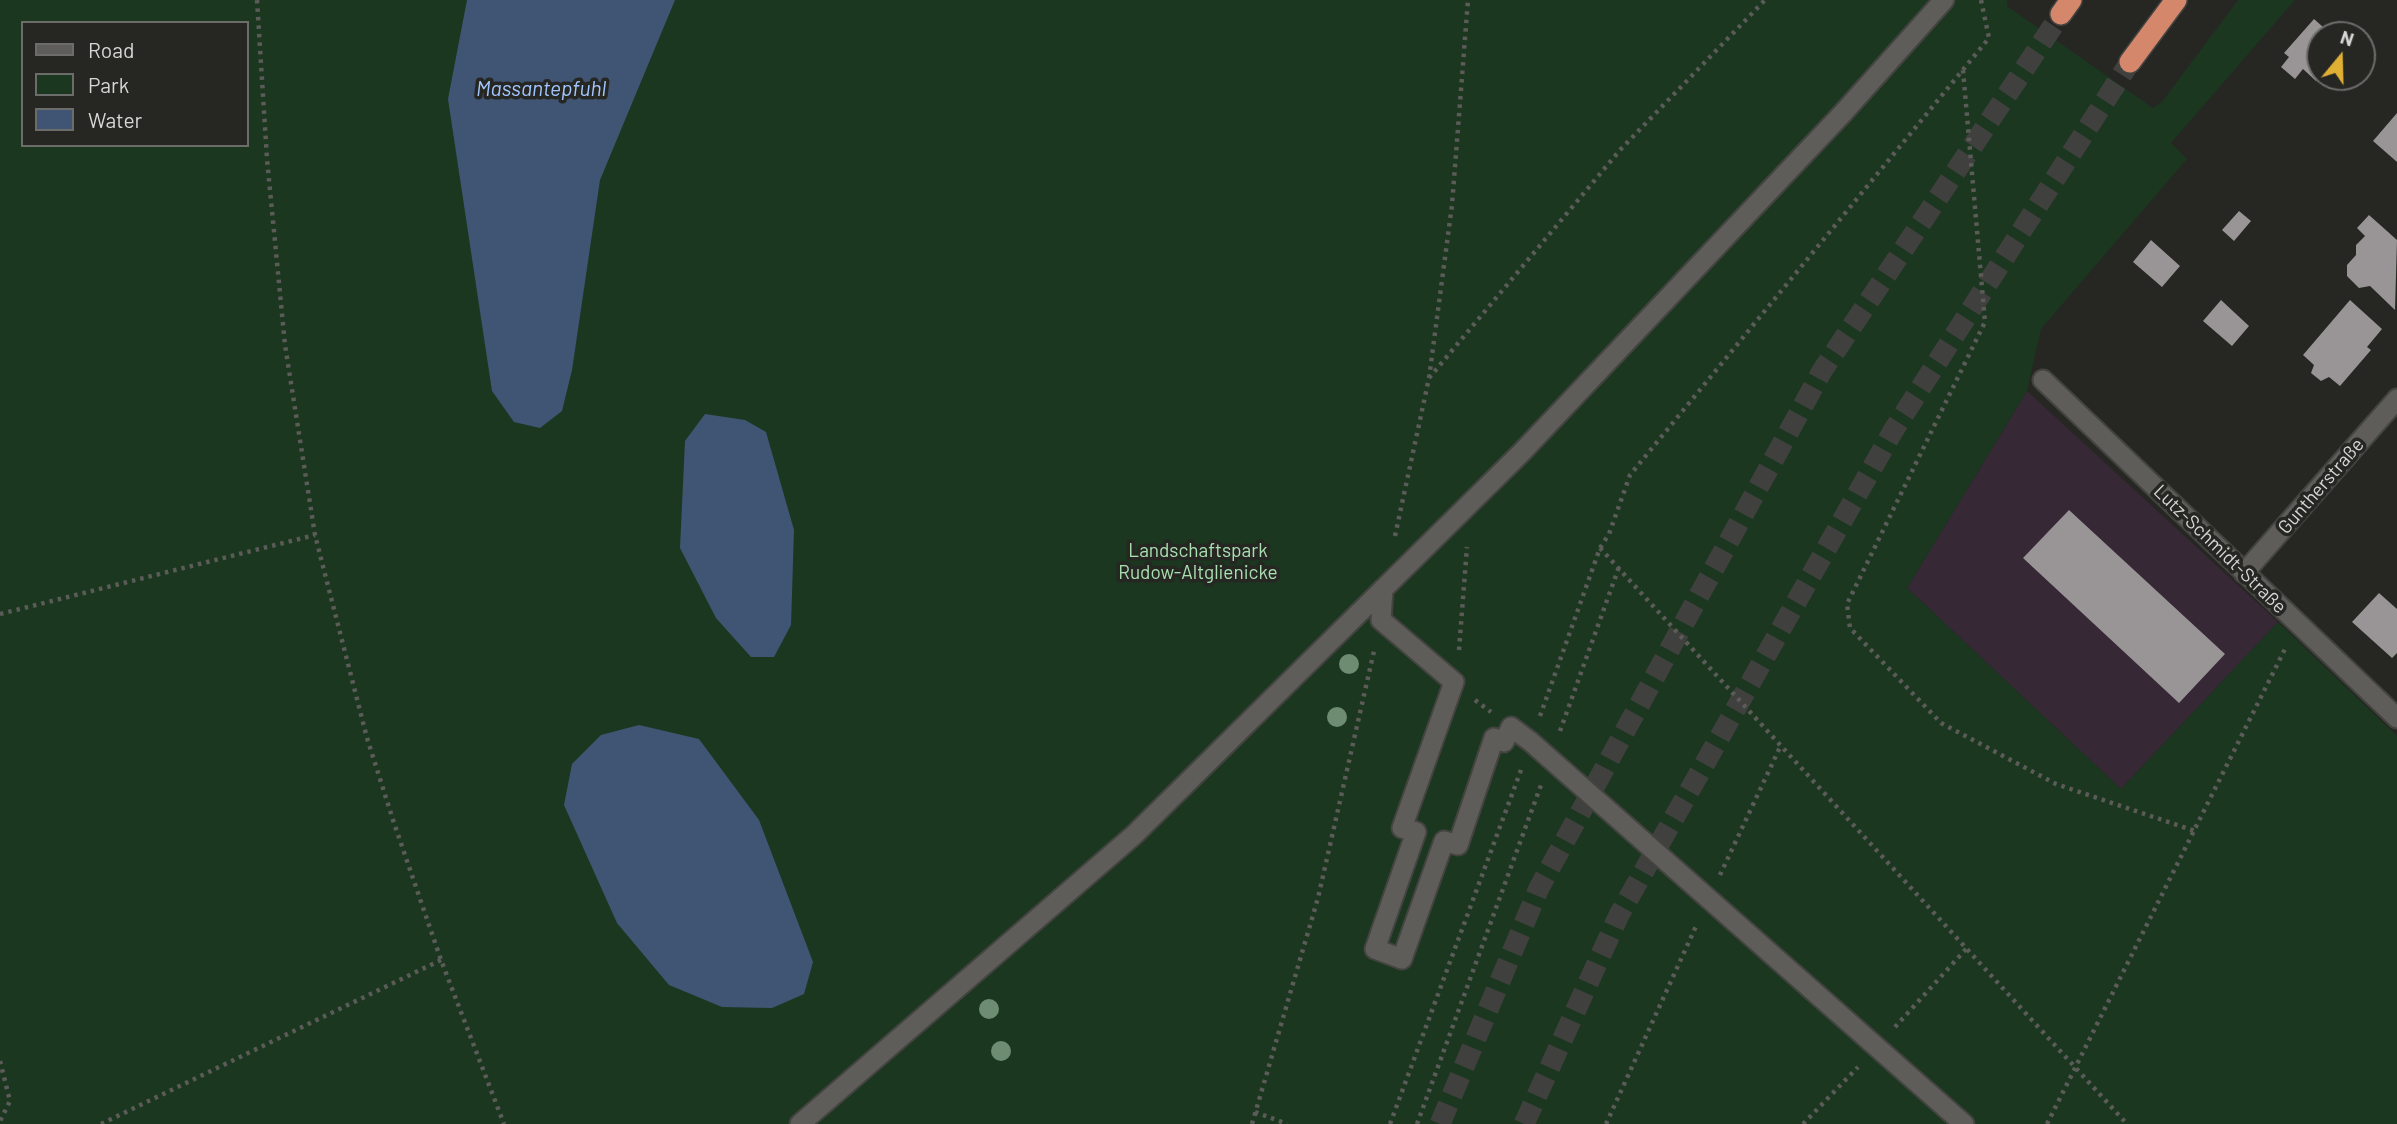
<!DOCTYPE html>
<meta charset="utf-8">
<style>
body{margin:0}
#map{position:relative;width:2397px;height:1124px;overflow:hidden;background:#262623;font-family:Barlow,sans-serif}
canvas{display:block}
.legend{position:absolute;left:21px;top:21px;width:228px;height:126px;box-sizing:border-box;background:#262623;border:2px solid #6c6c6a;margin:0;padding:9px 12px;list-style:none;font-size:21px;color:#d6d6d4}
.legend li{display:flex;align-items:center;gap:14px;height:35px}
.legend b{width:35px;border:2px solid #6c6c6a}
.north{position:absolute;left:2306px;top:21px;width:70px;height:70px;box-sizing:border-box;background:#262623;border:2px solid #6c6c6a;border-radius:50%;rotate:19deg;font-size:19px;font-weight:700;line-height:28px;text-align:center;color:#d6d6d4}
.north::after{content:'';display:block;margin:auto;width:24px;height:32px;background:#e0b034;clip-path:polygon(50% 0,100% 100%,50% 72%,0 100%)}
</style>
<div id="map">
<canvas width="2397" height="1124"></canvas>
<ul class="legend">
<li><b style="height:9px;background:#5e5d59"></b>Road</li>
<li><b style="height:19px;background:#1b3720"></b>Park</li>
<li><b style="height:19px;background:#405574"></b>Water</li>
</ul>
<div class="north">N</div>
</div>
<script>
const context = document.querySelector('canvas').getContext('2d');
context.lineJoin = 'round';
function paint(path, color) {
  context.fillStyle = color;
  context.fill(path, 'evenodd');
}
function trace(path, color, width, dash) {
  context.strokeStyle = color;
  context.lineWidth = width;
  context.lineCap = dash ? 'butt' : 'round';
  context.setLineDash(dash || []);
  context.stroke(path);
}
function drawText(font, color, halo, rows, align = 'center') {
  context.font = font + ' Barlow,sans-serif';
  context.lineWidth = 7;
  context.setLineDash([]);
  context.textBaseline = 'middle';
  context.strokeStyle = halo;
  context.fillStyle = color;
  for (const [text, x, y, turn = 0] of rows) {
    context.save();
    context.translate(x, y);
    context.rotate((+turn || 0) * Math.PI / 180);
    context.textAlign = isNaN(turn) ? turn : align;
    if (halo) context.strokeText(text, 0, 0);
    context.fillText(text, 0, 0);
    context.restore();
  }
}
const industrial = new Path2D(`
 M 2027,391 L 2278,622 L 2121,789 L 1907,588 Z`);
const green = new Path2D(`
 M 0,0 L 2007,0 L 2007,6 L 2153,108 L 2161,103 L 2238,0 L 2295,0 L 2171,143 L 2187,159 L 2041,329 L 2027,391 L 1907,588 L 2121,789 L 2278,622 L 2397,736 L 2397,1124 L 0,1124 ZM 23,23 L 247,23 L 247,145 L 23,145 Z`);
const water = new Path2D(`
 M 467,0 L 675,0 L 600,180 L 572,370 L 562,411 L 540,428 L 514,422 L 492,391 L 448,99 Z
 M 705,414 L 745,420 L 766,432 L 794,530 L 791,625 L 774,657 L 751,657 L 716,618 L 680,548 L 685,441 Z
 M 639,725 L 699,739 L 759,820 L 813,962 L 804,994 L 772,1008 L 722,1007 L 669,985 L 617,923 L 564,805 L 572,764 L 601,735 Z`);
const building = new Path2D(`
 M 2314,19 L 2332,35 L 2320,35 L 2320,77 L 2316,81 L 2303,69 L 2295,79 L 2281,67 L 2289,57 L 2284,53 Z
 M 2397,113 L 2397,162 L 2373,141 Z
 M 2239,211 L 2251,221 L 2234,241 L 2222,230 Z
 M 2369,215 L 2397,240 L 2395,310 L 2370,286 L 2359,288 L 2347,276 L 2347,265 L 2356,255 L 2356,245 L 2365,236 L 2357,228 Z
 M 2151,240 L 2180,266 L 2162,287 L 2133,262 Z
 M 2221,300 L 2249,326 L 2232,346 L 2203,321 Z
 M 2350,300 L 2382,329 L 2367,347 L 2371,350 L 2340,386 L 2329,377 L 2321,381 L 2311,373 L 2314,365 L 2303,355 Z
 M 2069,510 L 2225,654 L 2179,703 L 2023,558 Z
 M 2379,593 L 2397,609 L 2397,653 L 2392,658 L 2352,622 Z`);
const motorwayTunnel = new Path2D(`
 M 1440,1124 L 1539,888 L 1822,371 L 2061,14
 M 1524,1124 L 1619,915 L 1893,431 L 2130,62`);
const path = new Path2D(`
 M 257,0 L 267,159 L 285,345 L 315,535 L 367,738 L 394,823 L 441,960 L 504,1124
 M 1963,70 L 1985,322 L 1847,604 L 1850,628 L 1941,723 L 2056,784 L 2195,831
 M 1429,378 L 1620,150 L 1765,0
 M 1395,536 L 1429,378 L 1452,205 L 1468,0
 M 1600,548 L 2127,1124
 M 0,614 L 315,535
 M 1459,650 L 1467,547
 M 1475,700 L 1491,712
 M 1540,716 L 1600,548 L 1609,534 L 1630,475 L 1989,38 L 1981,0
 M 1560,731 L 1619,567
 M 1720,875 L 1781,745
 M 1895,1027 L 1967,948
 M 0,1061 L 10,1101 L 0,1121
 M 1255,1112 L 1287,1124
 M 101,1124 L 441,960
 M 1252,1124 L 1318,898 L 1374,651
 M 1390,1124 L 1521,770
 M 1417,1124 L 1541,785
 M 1606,1124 L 1697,924
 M 1803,1124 L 1858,1067
 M 2047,1124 L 2285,649`);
const pedestrian = new Path2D(`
 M 1383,589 L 1381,620 L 1454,682 L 1402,828 L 1416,832 L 1375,949 L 1402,959 L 1444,841 L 1458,845 L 1494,738 L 1504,742 L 1511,727 L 1531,742 L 1964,1124
 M 800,1124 L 1134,835 L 1521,453 L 1843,113 L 1944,0`);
const minor = new Path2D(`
 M 2043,380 L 2397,718
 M 2244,573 L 2397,399`);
const motorway = new Path2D(`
 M 2061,14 L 2071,0
 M 2130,62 L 2176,0`);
const trees = [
 [1349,664],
 [1337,717],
 [989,1009],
 [1001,1051]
];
const streetNames = [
 ["Guntherstraße",2321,486,-49],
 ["Lutz-Schmidt-Straße",2220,549,44]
];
const parkNames = [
 ["Landschaftspark",1198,551],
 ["Rudow-Altglienicke",1198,573]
];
const waterNames = [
 ["Massantepfuhl",541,89]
];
paint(industrial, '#362835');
paint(green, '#1b3720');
paint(water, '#405574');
paint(building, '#999496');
trace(motorwayTunnel, '#40403e', 21, [21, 10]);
trace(pedestrian, '#434340', 23);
trace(minor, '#434340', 23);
trace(motorway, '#434340', 24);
trace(path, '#5b5b58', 4.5, [3.5, 5]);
trace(pedestrian, '#5e5d59', 19);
trace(minor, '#5e5d59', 19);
trace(motorway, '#d5876b', 21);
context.fillStyle = '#6e8c71';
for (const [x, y] of trees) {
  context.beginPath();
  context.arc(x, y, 10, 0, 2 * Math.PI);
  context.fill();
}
drawText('19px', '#d6d6d4', '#262623', streetNames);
drawText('19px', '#a8e0b0', '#262623', parkNames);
drawText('italic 21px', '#a1c7fe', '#262623', waterNames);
</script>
